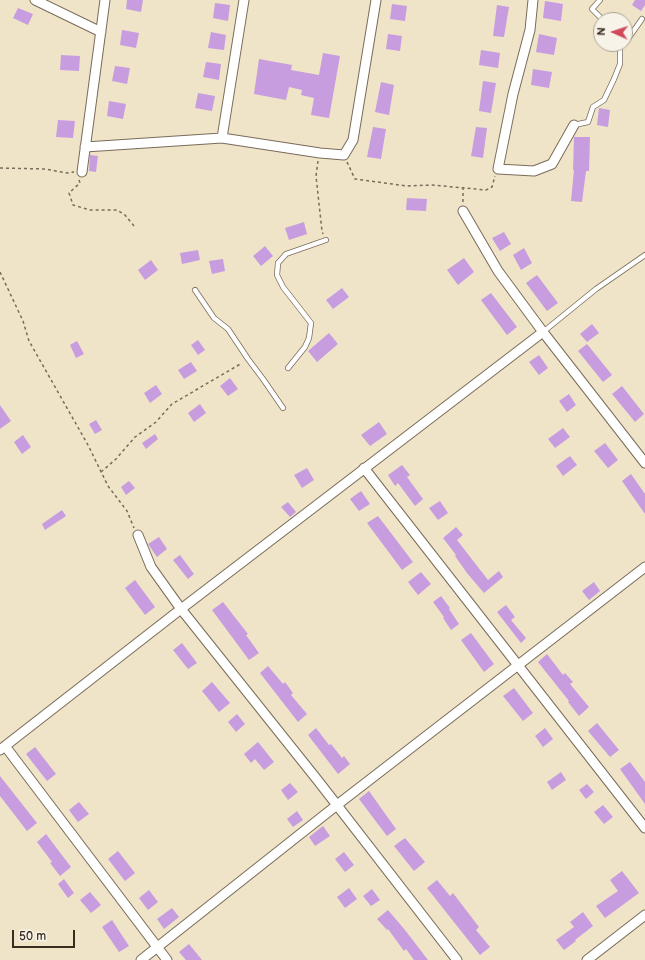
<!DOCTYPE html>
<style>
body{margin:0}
#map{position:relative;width:645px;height:960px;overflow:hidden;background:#efe4c8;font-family:"Balsamiq Sans",sans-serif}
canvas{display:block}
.north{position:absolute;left:593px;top:12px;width:40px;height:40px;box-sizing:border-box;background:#f7f3e8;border:1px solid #aca397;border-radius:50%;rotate:273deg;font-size:11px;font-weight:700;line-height:16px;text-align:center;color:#3b2a1e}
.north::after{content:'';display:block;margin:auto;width:14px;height:18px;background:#d1495b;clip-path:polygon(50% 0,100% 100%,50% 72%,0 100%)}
.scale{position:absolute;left:12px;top:930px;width:63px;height:18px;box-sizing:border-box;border:2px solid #3b2a1e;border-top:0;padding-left:5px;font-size:12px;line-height:14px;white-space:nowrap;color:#3b2a1e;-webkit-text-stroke:3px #f7f3e8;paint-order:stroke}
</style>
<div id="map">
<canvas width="645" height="960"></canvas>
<div class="north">N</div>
<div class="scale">50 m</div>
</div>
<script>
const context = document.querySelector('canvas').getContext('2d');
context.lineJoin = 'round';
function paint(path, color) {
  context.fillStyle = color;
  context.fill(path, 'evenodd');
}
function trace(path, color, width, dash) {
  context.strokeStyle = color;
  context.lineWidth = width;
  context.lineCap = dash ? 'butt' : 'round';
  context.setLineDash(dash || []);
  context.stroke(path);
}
const building = new Path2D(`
 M 127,0 L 143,0 L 141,12 L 126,9 Z
 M 635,0 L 645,0 L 645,5 L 641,11 L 632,5 Z
 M 545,1 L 563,4 L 561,21 L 543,18 Z
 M 215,3 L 230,5 L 228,21 L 213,18 Z
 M 392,4 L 407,6 L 405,21 L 390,19 Z
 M 497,5 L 509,7 L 504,37 L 493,36 Z
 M 18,8 L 33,14 L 28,25 L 13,18 Z
 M 122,30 L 139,33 L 136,48 L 120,45 Z
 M 211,32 L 226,35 L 224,50 L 208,48 Z
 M 388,34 L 402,36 L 400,51 L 386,49 Z
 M 539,34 L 557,38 L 554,55 L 536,52 Z
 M 481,50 L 500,53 L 498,68 L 479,65 Z
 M 323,53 L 340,56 L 329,118 L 311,115 L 314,98 L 301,95 L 302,90 L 289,87 L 286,100 L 254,94 L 259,59 L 292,65 L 291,70 L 319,75 Z
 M 61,55 L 80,56 L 79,71 L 60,70 Z
 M 206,62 L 221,64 L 219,80 L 203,77 Z
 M 115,66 L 130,68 L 127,84 L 112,81 Z
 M 533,69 L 552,72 L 549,88 L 531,85 Z
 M 483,81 L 496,83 L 491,113 L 479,111 Z
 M 381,82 L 394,85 L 389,115 L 375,112 Z
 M 198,93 L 215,96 L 212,111 L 195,108 Z
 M 109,101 L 126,104 L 123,119 L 107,116 Z
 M 599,108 L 610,110 L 608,127 L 597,125 Z
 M 58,120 L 75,121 L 73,138 L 56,137 Z
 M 373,127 L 386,129 L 381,159 L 367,157 Z
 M 476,127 L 487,128 L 483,158 L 471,156 Z
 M 574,137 L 590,137 L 589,171 L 586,171 L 582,202 L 571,201 L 574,170 L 573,170 Z
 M 90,155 L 98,156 L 96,172 L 89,171 Z
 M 407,198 L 427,199 L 426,211 L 406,210 Z
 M 304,222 L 307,234 L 289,240 L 285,228 Z
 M 504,232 L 511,244 L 500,251 L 492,238 Z
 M 265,246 L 273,256 L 261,266 L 253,256 Z
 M 524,248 L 532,263 L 521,270 L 513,255 Z
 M 198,250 L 200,260 L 182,264 L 180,253 Z
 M 464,258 L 474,272 L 458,285 L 447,270 Z
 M 223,259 L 225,271 L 212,274 L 209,261 Z
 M 151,260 L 158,270 L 145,280 L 138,270 Z
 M 537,275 L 558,303 L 547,311 L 526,283 Z
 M 342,288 L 349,297 L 333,309 L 326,300 Z
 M 491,293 L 517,327 L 507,335 L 481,300 Z
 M 592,324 L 599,333 L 587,342 L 580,334 Z
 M 329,333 L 338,344 L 317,362 L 308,351 Z
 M 198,340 L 205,350 L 198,355 L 191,345 Z
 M 77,341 L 84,354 L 76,358 L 70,345 Z
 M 587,344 L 612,375 L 603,382 L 578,351 Z
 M 539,355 L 548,368 L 539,375 L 529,362 Z
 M 191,362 L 197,371 L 184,379 L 178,370 Z
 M 230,378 L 238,389 L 228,396 L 220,386 Z
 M 156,385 L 162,394 L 150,403 L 144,393 Z
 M 622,386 L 644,414 L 635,422 L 612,394 Z
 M 569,394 L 576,405 L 567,412 L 559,401 Z
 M 200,404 L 206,413 L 194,422 L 188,413 Z
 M 0,405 L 11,421 L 0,429 Z
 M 96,420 L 102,430 L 95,434 L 89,424 Z
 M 379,422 L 387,434 L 370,446 L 361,435 Z
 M 563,428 L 570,437 L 555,448 L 548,439 Z
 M 155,434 L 158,439 L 146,449 L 142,443 Z
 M 23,435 L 31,447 L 22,454 L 14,442 Z
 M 605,443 L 618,460 L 608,468 L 594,451 Z
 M 570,456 L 577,465 L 563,476 L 556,466 Z
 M 402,465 L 410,475 L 407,477 L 423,499 L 415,506 L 398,483 L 395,486 L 388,475 Z
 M 307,468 L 314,480 L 302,488 L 294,475 Z
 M 631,474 L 645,494 L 645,514 L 622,481 Z
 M 129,481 L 135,488 L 126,495 L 121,487 Z
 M 361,491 L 370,504 L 359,511 L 350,499 Z
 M 440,501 L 448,513 L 438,520 L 429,508 Z
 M 288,502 L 296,512 L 290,517 L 281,507 Z
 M 62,510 L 66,516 L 45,530 L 42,524 Z
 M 378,516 L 413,562 L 402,570 L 367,523 Z
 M 456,527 L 463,535 L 457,540 L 488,580 L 499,571 L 503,577 L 484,593 L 467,573 L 455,556 L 456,555 L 443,538 Z
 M 159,537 L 167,549 L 157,557 L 148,544 Z
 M 180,555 L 194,574 L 188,579 L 173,560 Z
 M 421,572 L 431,584 L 418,595 L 408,582 Z
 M 135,580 L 155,607 L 145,615 L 125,588 Z
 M 594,582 L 600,591 L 589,600 L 582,591 Z
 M 441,596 L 450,608 L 449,609 L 459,624 L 451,630 L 443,618 L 444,617 L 433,602 Z
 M 223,602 L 248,634 L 246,635 L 259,653 L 249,660 L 212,610 Z
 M 506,605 L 515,617 L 511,620 L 526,638 L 521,643 L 497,612 Z
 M 471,633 L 494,664 L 484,672 L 461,640 Z
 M 182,643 L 197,663 L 188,669 L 173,650 Z
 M 547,654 L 563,675 L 565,673 L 573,682 L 570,684 L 589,707 L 579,716 L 568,702 L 569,701 L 538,662 Z
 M 268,666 L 283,684 L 285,682 L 293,693 L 291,695 L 307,714 L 298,722 L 260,673 Z
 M 212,682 L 230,703 L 219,712 L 202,691 Z
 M 514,688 L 533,713 L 523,721 L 503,696 Z
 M 237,714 L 245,724 L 236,732 L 228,722 Z
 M 597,723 L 619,750 L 610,757 L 588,731 Z
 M 316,728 L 329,745 L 331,744 L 342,758 L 344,756 L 350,764 L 338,774 L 308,735 Z
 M 545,728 L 553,739 L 543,747 L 535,736 Z
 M 258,742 L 274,762 L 264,770 L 255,759 L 251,763 L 244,754 Z
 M 35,747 L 56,774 L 47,781 L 26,754 Z
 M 630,762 L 645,782 L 645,804 L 620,769 Z
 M 561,772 L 566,780 L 552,790 L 547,782 Z
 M 0,776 L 37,823 L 27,831 L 0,796 Z
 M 290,783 L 298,792 L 288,800 L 281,790 Z
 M 587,784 L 594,792 L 586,799 L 579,790 Z
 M 369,791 L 396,829 L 387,836 L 359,799 Z
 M 79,802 L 89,814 L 78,822 L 69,810 Z
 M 603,805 L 613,817 L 604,824 L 594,812 Z
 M 297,811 L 303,820 L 293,827 L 287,819 Z
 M 323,826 L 330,836 L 315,846 L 309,837 Z
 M 46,834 L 71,867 L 60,876 L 50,863 L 52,862 L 37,842 Z
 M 405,838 L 425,862 L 414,871 L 394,846 Z
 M 118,851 L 135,873 L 125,881 L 108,859 Z
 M 344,852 L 354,865 L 345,872 L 335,859 Z
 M 622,871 L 639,893 L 605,918 L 596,906 L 618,891 L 610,880 Z
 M 64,879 L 74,893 L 68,898 L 58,884 Z
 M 437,880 L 450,896 L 453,893 L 479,927 L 476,930 L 490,947 L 480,955 L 427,888 Z
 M 349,888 L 357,899 L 345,908 L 337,897 Z
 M 372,889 L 380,900 L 371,906 L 363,896 Z
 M 149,890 L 158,902 L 148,910 L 139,898 Z
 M 90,892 L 101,905 L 91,913 L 80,900 Z
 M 172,908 L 179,917 L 164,929 L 157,919 Z
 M 388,910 L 405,930 L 428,960 L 414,960 L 406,949 L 404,951 L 388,929 L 387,930 L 377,919 Z
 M 583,912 L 593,926 L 575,940 L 576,941 L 564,950 L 556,940 L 574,927 L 570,922 Z
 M 112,920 L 129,946 L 119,952 L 102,927 Z
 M 189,944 L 202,960 L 186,960 L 179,952 Z`);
const path = new Path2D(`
 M 318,161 L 316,176 L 322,231 L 323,234
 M 347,162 L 355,179 L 407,186 L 432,185 L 486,190 L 492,187 L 495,176
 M 0,168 L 45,169 L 67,173 L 74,172
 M 79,180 L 80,183 L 69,193 L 73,205 L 90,210 L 117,210 L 125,215 L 134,226
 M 463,187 L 463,203
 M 0,272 L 23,321 L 29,341 L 88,445 L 108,486 L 127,511 L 134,528
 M 101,472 L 116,459 L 135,437 L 156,422 L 172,404 L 242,363`);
const lane = new Path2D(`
 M 600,0 L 592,9 L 603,20
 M 625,43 L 642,19
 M 574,125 L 588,122 L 593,107 L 604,100 L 614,79 L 620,64 L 620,50 L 617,44
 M 195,290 L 214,318 L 228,329 L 248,359 L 263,379 L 283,408
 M 543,332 L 596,289 L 645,255
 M 288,368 L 305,347 L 309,338 L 311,323 L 283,287 L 277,275 L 278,263 L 286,254 L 326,240`);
const street = new Path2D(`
 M 35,0 L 101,32
 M 533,0 L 530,30 L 513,94 L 498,169 L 534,171 L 552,164 L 574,125
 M 222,138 L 244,0
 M 85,147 L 222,138 L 320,153 L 344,155 L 353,140 L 376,0
 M 82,172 L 105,0
 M 463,211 L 498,271 L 543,332 L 645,463
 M 364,468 L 645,828
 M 138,535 L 151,567 L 181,609 L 319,782 L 457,960
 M 5,746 L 167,960
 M 0,750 L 181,609 L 543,332
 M 141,960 L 337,805 L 645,567
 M 587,960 L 645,915`);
paint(building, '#c79ddf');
trace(lane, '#7a6b5a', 6);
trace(street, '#7a6b5a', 11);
trace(path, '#7a6b5a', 1.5, [3, 3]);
trace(lane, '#fff', 4.5);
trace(street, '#fff', 9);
</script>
